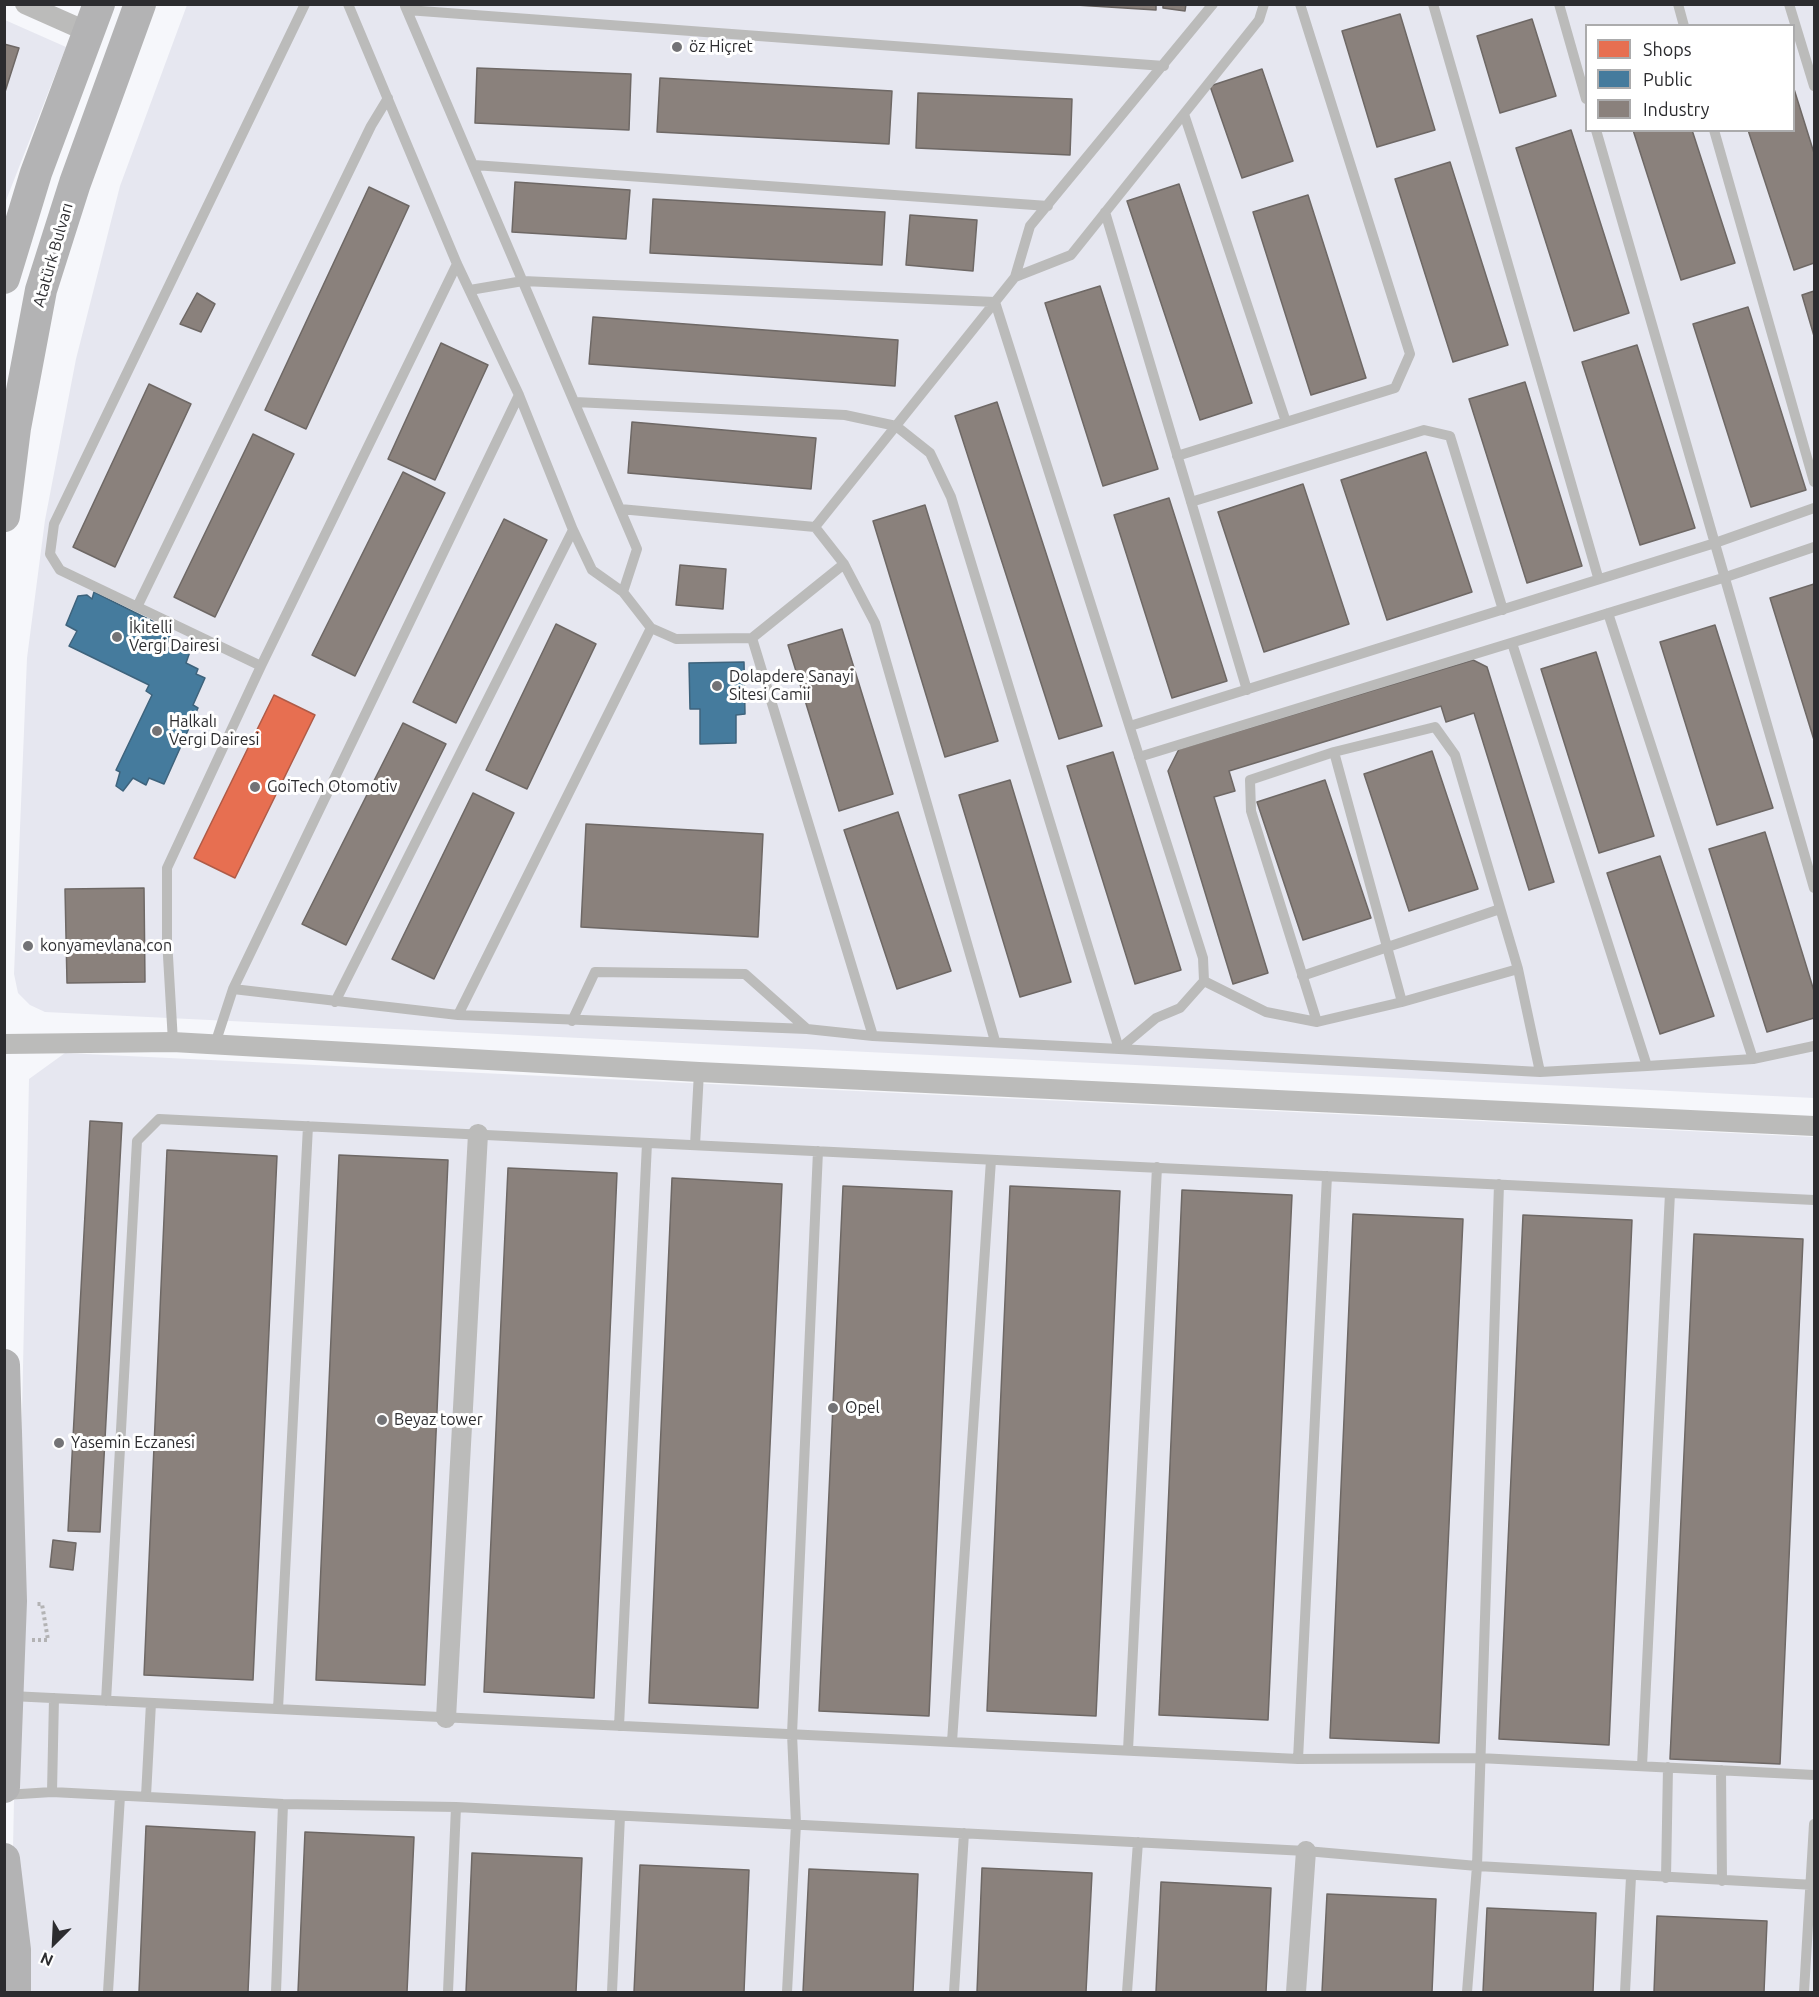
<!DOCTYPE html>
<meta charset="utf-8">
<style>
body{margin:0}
#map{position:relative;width:1819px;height:1997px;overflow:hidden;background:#f6f7fb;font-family:Ubuntu,sans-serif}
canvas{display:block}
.frame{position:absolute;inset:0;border:6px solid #2c2c2f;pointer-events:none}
.legend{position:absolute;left:1585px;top:24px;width:210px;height:108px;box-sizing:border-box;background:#fff;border:2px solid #ababac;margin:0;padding:8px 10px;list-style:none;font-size:18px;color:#2c2c2f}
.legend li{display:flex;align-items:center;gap:12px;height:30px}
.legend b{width:30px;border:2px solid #ababac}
.north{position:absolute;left:24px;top:1913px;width:60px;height:60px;-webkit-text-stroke:4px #fff;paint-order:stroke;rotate:204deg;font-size:16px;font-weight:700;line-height:24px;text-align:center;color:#2c2c2f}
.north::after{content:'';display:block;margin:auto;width:21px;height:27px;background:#2c2c2f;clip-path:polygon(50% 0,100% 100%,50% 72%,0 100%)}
</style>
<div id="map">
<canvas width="1819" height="1997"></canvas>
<div class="frame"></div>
<ul class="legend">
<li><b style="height:16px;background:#e76f51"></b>Shops</li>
<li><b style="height:16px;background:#457b9d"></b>Public</li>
<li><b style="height:16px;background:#8a817c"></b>Industry</li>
</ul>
<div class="north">N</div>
</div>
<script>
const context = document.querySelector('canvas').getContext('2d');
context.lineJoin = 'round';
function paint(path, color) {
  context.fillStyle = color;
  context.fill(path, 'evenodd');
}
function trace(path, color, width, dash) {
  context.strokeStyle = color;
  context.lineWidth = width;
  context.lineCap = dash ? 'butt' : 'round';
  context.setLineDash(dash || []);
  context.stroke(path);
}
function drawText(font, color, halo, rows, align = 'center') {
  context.font = font + ' Ubuntu,sans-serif';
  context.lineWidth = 6;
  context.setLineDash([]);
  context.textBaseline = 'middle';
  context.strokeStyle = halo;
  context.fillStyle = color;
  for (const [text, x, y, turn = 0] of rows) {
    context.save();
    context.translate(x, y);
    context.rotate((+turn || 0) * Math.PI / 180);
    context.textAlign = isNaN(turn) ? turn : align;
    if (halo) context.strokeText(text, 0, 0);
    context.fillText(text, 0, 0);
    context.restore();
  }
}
const built = new Path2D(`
 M 187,5 L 1814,5 L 1814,1098 L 45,1012 L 30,1005 L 18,993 L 14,974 L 27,658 L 45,520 L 76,359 L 120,186 ZM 1586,26 L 1794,26 L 1794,130 L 1586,130 Z
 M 5,20 L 66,47 L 5,203 Z
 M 65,1053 L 1814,1137 L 1814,1992 L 10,1992 L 29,1079 Z`);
const shops = new Path2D(`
 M 274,695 L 315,715 L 235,878 L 194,858 Z`);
const public = new Path2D(`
 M 94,592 L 172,631 L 166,647 L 176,651 L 186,642 L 192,646 L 186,663 L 198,669 L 196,674 L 205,678 L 193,705 L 198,708 L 164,784 L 149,778 L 146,785 L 133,778 L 123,791 L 116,786 L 120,772 L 116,770 L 152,695 L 146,691 L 149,685 L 69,646 L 77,631 L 66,625 L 78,596 L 87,595 L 92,599 Z
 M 744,662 L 745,714 L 736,715 L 736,743 L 700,744 L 700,709 L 690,709 L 689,663 Z`);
const industry = new Path2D(`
 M 1060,4 L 1156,4 L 1156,10 Z
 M 1163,4 L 1186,4 L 1185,11 L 1163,8 Z
 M 1400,14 L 1435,130 L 1377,147 L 1342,31 Z
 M 1532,19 L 1556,96 L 1500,113 L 1477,36 Z
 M 4,44 L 19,48 L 4,95 Z
 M 477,68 L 631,74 L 629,130 L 475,123 Z
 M 1262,69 L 1293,161 L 1242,178 L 1210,86 Z
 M 660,78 L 892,91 L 889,144 L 657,132 Z
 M 1794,89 L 1814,153 L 1814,263 L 1794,270 L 1748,130 L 1794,130 Z
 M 918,93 L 1072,99 L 1070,155 L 916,148 Z
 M 1571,130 L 1629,313 L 1574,331 L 1516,148 Z
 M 1633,130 L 1692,130 L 1735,263 L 1681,280 Z
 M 1450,162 L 1508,345 L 1453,362 L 1395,179 Z
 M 515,182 L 630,190 L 626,239 L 512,232 Z
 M 1179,184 L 1252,403 L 1200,420 L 1127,201 Z
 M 369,187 L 409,206 L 306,429 L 265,410 Z
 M 1308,195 L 1366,378 L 1311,395 L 1253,212 Z
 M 653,199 L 885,212 L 882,265 L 650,253 Z
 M 910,215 L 977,220 L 973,271 L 906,265 Z
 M 1100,286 L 1158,469 L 1103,486 L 1045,303 Z
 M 1814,291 L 1814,336 L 1802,295 Z
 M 197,293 L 215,304 L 201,332 L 180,324 Z
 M 1748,307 L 1806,490 L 1751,507 L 1693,324 Z
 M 593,317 L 898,340 L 895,386 L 589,364 Z
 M 441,343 L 488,365 L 435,480 L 388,459 Z
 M 1637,345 L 1695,528 L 1640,545 L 1582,362 Z
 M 1525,382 L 1582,566 L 1527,583 L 1469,399 Z
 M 149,384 L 191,404 L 115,567 L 73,547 Z
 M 997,402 L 1102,726 L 1059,739 L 955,416 Z
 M 632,422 L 816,438 L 811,489 L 628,473 Z
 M 253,434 L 294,454 L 215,617 L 174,597 Z
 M 1426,452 L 1472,592 L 1387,620 L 1341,480 Z
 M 403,472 L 445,493 L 355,676 L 312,655 Z
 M 1303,484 L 1349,624 L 1264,652 L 1218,512 Z
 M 1169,498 L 1227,681 L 1172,698 L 1114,515 Z
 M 925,505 L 998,741 L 945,757 L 873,521 Z
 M 504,519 L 547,540 L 456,723 L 413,702 Z
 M 680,565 L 726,569 L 723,609 L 676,605 Z
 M 1814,584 L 1814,740 L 1770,598 Z
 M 556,624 L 596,644 L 527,789 L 486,770 Z
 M 1715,625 L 1773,808 L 1717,825 L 1660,642 Z
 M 842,629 L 893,794 L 839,811 L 788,645 Z
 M 1596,652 L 1654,836 L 1599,853 L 1541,669 Z
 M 1473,660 L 1487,667 L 1554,882 L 1529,890 L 1474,713 L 1446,722 L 1441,706 L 1229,771 L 1235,791 L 1214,797 L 1268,973 L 1233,984 L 1168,771 L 1179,749 Z
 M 403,723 L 446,744 L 346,945 L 302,924 Z
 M 1432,751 L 1478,889 L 1409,911 L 1364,774 Z
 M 1113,752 L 1181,970 L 1135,984 L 1067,766 Z
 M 1010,780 L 1071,982 L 1020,997 L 959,795 Z
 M 1325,780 L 1371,918 L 1303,940 L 1257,802 Z
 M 473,793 L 514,813 L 434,979 L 392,959 Z
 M 898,812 L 951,971 L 897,989 L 844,830 Z
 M 586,824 L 763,834 L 758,937 L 581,927 Z
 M 1765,832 L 1814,991 L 1814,1018 L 1767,1032 L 1709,849 Z
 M 1660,856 L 1714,1016 L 1660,1034 L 1607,873 Z
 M 144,888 L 145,982 L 67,983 L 65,889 Z
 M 90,1121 L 122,1123 L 100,1532 L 68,1531 Z
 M 167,1150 L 277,1156 L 253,1680 L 144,1675 Z
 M 339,1155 L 448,1160 L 425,1685 L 316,1680 Z
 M 508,1168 L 617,1173 L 594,1698 L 484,1692 Z
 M 672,1178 L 782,1184 L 758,1708 L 649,1703 Z
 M 843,1186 L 952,1191 L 929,1716 L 819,1711 Z
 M 1010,1186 L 1120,1191 L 1096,1716 L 987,1711 Z
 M 1182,1190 L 1292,1195 L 1268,1720 L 1159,1715 Z
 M 1353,1214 L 1463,1219 L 1439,1743 L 1330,1738 Z
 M 1523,1215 L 1632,1220 L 1609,1745 L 1499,1739 Z
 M 1694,1234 L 1803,1239 L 1780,1764 L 1670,1759 Z
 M 53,1540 L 76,1543 L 73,1570 L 50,1567 Z
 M 146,1826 L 255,1832 L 248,1992 L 139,1992 Z
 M 305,1832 L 414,1837 L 407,1992 L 298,1992 Z
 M 472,1853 L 582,1858 L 576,1992 L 466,1992 Z
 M 640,1865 L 749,1870 L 744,1992 L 634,1992 Z
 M 982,1868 L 1092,1873 L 1086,1992 L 977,1992 Z
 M 809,1869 L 918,1874 L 913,1992 L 803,1992 Z
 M 1161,1882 L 1271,1888 L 1266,1992 L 1156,1992 Z
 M 1327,1894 L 1436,1899 L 1432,1992 L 1322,1992 Z
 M 1487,1908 L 1596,1913 L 1593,1992 L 1483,1992 Z
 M 1657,1916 L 1767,1921 L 1764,1992 L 1654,1992 Z`);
const path = new Path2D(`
 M 32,1640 L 48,1640 L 42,1604 L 36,1604`);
const lane = new Path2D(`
 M 348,4 L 457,264 L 519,395 L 573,530 L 592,570 L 623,592 L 651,628 L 676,639 L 752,638 L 844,564
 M 1433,4 L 1598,577
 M 1559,4 L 1586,99
 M 1678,4 L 1684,26
 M 1789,4 L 1814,86
 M 405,6 L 637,549 L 623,592
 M 407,10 L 1164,66
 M 1184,114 L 1286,422
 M 1596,130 L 1814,888
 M 1714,130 L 1814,482
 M 474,165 L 1048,206
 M 1105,212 L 1247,690
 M 1015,277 L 1071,255 L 1259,20 L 1264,4
 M 575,402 L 845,415 L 896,426 L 930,453 L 951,497 L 1119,1049 L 1540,1072 L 1647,1066 L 1512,643
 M 1177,456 L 1395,388 L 1410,354 L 1300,4
 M 1191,502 L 1424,430 L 1450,436 L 1503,610
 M 620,509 L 815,527 L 844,564 L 875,623 L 995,1041
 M 815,527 L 1015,277 L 1030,226 L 1213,4
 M 137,607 L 371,126 L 388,98
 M 1608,613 L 1753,1059
 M 752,638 L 873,1036
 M 261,666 L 60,570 L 50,554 L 54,524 L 305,4
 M 1130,726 L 1715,543 L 1814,508
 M 1334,752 L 1402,1002
 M 1139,757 L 1726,577 L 1814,547
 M 1302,976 L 1500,909
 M 1204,981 L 1266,1012 L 1317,1022 L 1402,1002 L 1518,969 L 1540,1072
 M 233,989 L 458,1015 L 807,1029 L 873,1036 L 1119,1049 L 1156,1018 L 1180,1008 L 1204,981 L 1203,958 L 995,302 L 523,281 L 470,290
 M 335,1002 L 573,530
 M 458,1015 L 651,628
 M 572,1021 L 595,972 L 745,974 L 807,1029
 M 1317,1022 L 1251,811 L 1250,780 L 1334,752 L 1435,727 L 1455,755 L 1518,969
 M 173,1042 L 167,939 L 167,868 L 261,666 L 457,264
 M 215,1044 L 233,989 L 519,395
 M 1647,1066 L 1753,1059 L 1814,1046
 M 695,1145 L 699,1072
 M 11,1696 L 1298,1759 L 1479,1758 L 1814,1775
 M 106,1701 L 137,1141 L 159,1119 L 1814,1200
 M 278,1709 L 308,1126
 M 619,1726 L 647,1143
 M 952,1742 L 991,1160
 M 1128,1750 L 1157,1167
 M 1298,1759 L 1327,1176
 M 1642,1766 L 1670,1193
 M 1721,1770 L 1722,1881
 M 52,1792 L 54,1698
 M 5,1795 L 52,1792 L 283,1804 L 456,1807 L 1306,1851 L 1477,1866 L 1814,1885
 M 146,1796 L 151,1703
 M 1666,1878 L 1668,1767
 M 108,1992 L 120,1796
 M 276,1992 L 283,1804
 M 448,1992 L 456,1807
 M 612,1992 L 620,1816
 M 787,1992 L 796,1824 L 792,1734 L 818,1151
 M 954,1992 L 964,1833
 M 1127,1992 L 1138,1842
 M 1467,1992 L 1477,1866 L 1499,1184
 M 1625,1992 L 1631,1877
 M 1804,1992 L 1814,1824`);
const street = new Path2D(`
 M 25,4 L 88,32
 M 4,1044 L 173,1042 L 699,1072 L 1814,1126
 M 446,1718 L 478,1134
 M 1296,1992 L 1306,1851`);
const primary = new Path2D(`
 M 4,278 L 36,173 L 99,4
 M 4,516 L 15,428 L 41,290 L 75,183 L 140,4
 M 4,1365 L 11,1601 L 4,1787
 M 4,1859 L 15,1950 L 15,1992`);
const markers = [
 [677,47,6,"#737376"],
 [117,637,6,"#737376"],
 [717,686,6,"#737376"],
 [157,731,6,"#737376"],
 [255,787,6,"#737376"],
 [28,946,6,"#737376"],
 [833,1408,6,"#737376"],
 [382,1420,6,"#737376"],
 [59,1443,6,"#737376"]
];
const poiNames = [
 ["öz Hiçret",689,47],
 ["İkitelli",129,628],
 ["Vergi Dairesi",129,646],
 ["Dolapdere Sanayi",729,677],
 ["Sitesi Camii",729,695],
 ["Halkalı",169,722],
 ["Vergi Dairesi",169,740],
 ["GoiTech Otomotiv",267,787],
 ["konyamevlana.con",40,946],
 ["Opel",845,1408],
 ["Beyaz tower",394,1420],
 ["Yasemin Eczanesi",71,1443]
];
const streetNames = [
 ["Atatürk Bulvarı",53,255,-74]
];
paint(built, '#e6e7f0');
paint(shops, '#e76f51');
trace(shops, '#af5b47', 1.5);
paint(public, '#457b9d');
trace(public, '#3e637c', 1.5);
paint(industry, '#8a817c');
trace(industry, '#6e6865', 1.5);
trace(path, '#b3b3b4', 4, [3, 3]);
trace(lane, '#bbbbba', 10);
trace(street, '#bbbbba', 20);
trace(primary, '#b3b3b4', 32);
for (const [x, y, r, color] of markers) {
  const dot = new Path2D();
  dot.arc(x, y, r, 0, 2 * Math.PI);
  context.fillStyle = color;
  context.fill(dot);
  trace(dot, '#fff', 2);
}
drawText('16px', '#2c2c2f', '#fff', poiNames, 'left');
drawText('16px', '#2c2c2f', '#fff', streetNames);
</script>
